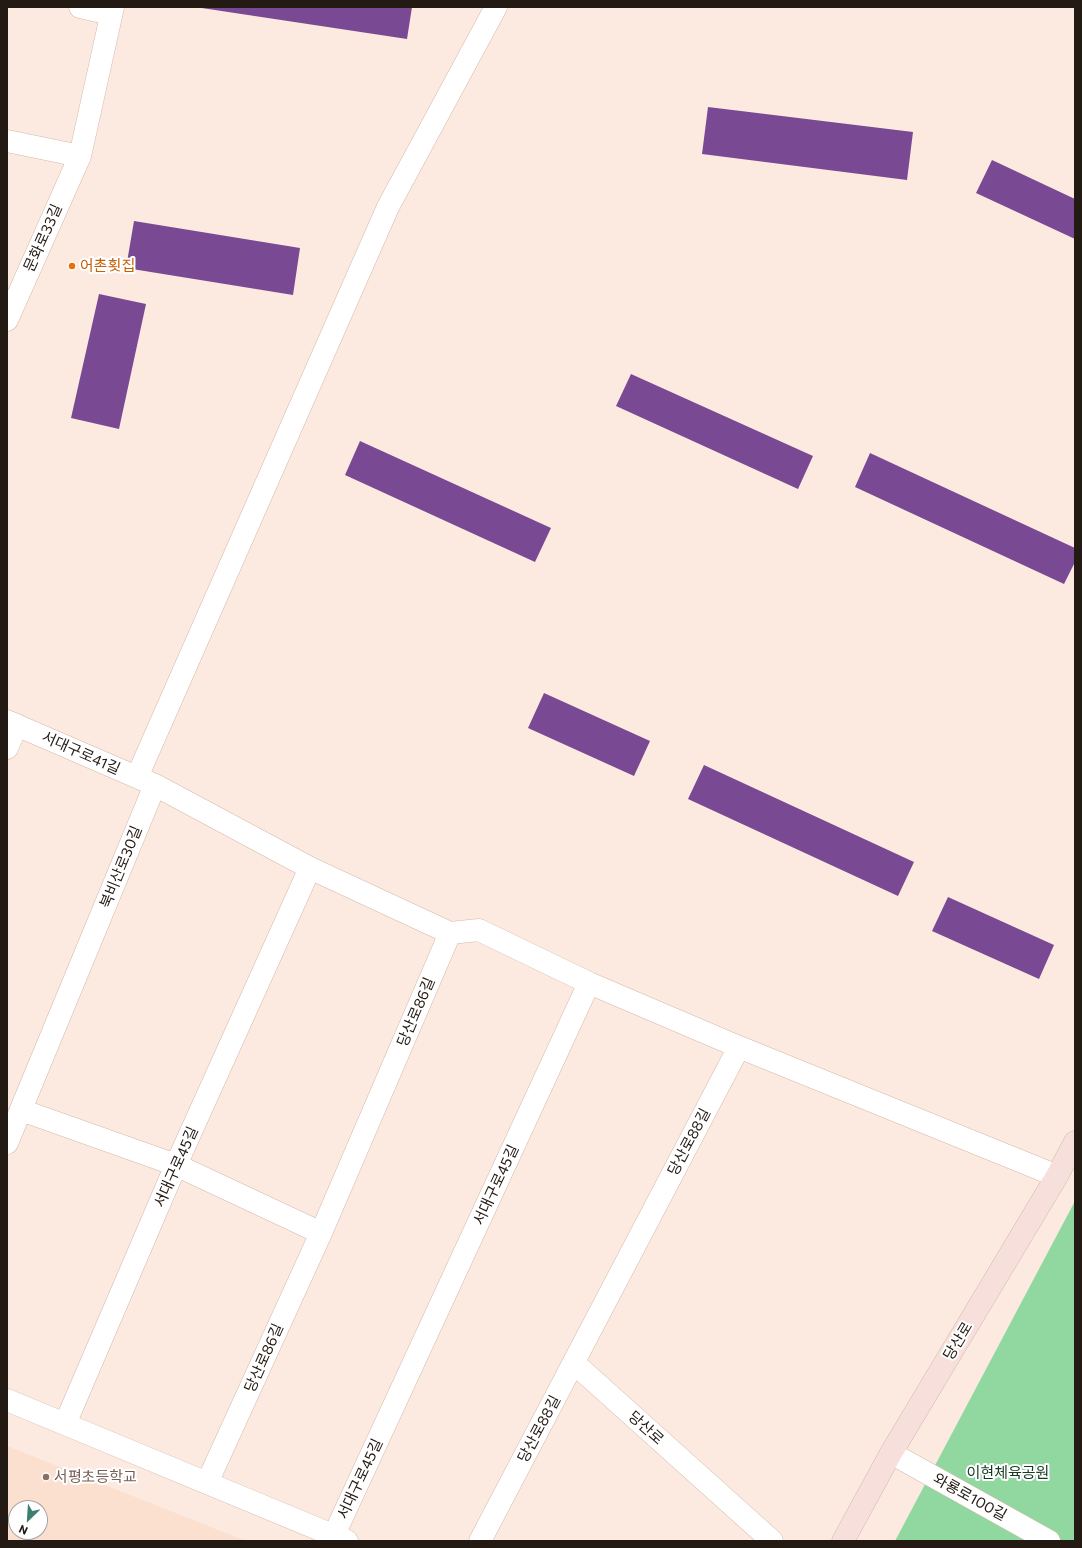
<!DOCTYPE html>
<meta charset="utf-8">
<style>
body{margin:0}
#map{position:relative;width:1082px;height:1548px;overflow:hidden;background:#fceae1;font-family:Commissioner,sans-serif}
canvas{display:block}
.frame{position:absolute;inset:0;border:8px solid #241a14;pointer-events:none}
.north{position:absolute;left:8px;top:1500px;width:40px;height:40px;box-sizing:border-box;background:#fff;border:1px solid #a7a3a1;border-radius:50%;rotate:205deg;font-size:11px;font-weight:700;line-height:16px;text-align:center;color:#241a14}
.north::after{content:'';display:block;margin:auto;width:14px;height:18px;background:#3c7f71;clip-path:polygon(50% 0,100% 100%,50% 72%,0 100%)}
</style>
<div id="map">
<canvas width="1082" height="1548"></canvas>
<div class="frame"></div>
<div class="north">N</div>
</div>
<script>
const context = document.querySelector('canvas').getContext('2d');
context.lineJoin = 'round';
function paint(path, color) {
  context.fillStyle = color;
  context.fill(path, 'evenodd');
}
function trace(path, color, width, dash) {
  context.strokeStyle = color;
  context.lineWidth = width;
  context.lineCap = dash ? 'butt' : 'round';
  context.setLineDash(dash || []);
  context.stroke(path);
}
function drawText(font, color, halo, rows, align = 'center') {
  context.font = font + ' Commissioner,"Noto Sans KR",sans-serif';
  context.lineWidth = 4;
  context.setLineDash([]);
  context.textBaseline = 'middle';
  context.strokeStyle = halo;
  context.fillStyle = color;
  for (const [text, x, y, turn = 0] of rows) {
    context.save();
    context.translate(x, y);
    context.rotate((+turn || 0) * Math.PI / 180);
    context.textAlign = isNaN(turn) ? turn : align;
    if (halo) context.strokeText(text, 0, 0);
    context.fillText(text, 0, 0);
    context.restore();
  }
}
const built = new Path2D(`
 M 7,1446 L 246,1541 L 7,1541 ZM 16,1508 L 40,1508 L 40,1532 L 16,1532 Z`);
const green = new Path2D(`
 M 1075,1201 L 1075,1541 L 895,1541 Z`);
const building = new Path2D(`
 M 195,7 L 412,7 L 407,39 Z
 M 708,107 L 913,132 L 907,180 L 702,154 Z
 M 992,160 L 1075,199 L 1075,239 L 976,193 Z
 M 134,221 L 300,248 L 293,295 L 126,268 Z
 M 99,294 L 146,304 L 119,429 L 71,418 Z
 M 631,374 L 813,456 L 798,489 L 616,406 Z
 M 360,441 L 551,528 L 535,562 L 345,475 Z
 M 870,453 L 1075,548 L 1075,562 L 1064,584 L 855,487 Z
 M 544,693 L 650,741 L 634,776 L 528,728 Z
 M 704,765 L 914,862 L 898,896 L 688,799 Z
 M 948,897 L 1054,945 L 1039,979 L 932,931 Z`);
const street = new Path2D(`
 M 80,7 L 111,14
 M 7,141 L 80,156
 M 7,320 L 80,156 L 113,7
 M 7,721 L 155,785 L 310,868 L 450,933
 M 7,748 L 17,725
 M 137,777 L 388,207 L 496,7
 M 450,933 L 479,930 L 589,983 L 739,1047
 M 21,1110 L 176,1165 L 321,1233
 M 7,1143 L 155,785
 M 574,1363 L 772,1541
 M 7,1400 L 347,1541
 M 65,1424 L 176,1165 L 310,868
 M 891,1453 L 1049,1541
 M 207,1483 L 321,1233 L 450,933
 M 334,1535 L 589,983
 M 480,1541 L 739,1047 L 1057,1176`);
const secondary = new Path2D(`
 M 843,1541 L 891,1453 L 1057,1176 L 1075,1142`);
const markers = [
 [72,266,4,"#e8710a"],
 [46,1477,4,"#8d6e63"]
];
const streetNames = [
 ["문화로33길",43,238,-66],
 ["서대구로41길",81,753,24],
 ["북비산로30길",121,867,-68],
 ["당산로86길",416,1012,-67],
 ["당산로88길",689,1142,-62],
 ["서대구로45길",176,1167,-66],
 ["서대구로45길",496,1185,-65],
 ["당산로",958,1341,-59],
 ["당산로86길",264,1358,-66],
 ["당산로",646,1428,42],
 ["당산로88길",539,1429,-62],
 ["서대구로45길",360,1479,-65],
 ["와룡로100길",970,1497,29]
];
const foodNames = [
 ["어촌횟집",80,266]
];
const parkNames = [
 ["이현체육공원",1008,1473]
];
const educationNames = [
 ["서평초등학교",54,1477]
];
paint(built, '#fbdfcf');
paint(green, '#90d8a0');
paint(building, '#794a93');
trace(street, '#d4b9a9', 23);
trace(secondary, '#d4b9a9', 23);
trace(street, '#fff', 22);
trace(secondary, '#f7dfdc', 22);
for (const [x, y, r, color] of markers) {
  const dot = new Path2D();
  dot.arc(x, y, r, 0, 2 * Math.PI);
  context.fillStyle = color;
  context.fill(dot);
  trace(dot, '#fff', 1.5);
}
drawText('15px', '#241a14', '#fff', streetNames);
drawText('15px', '#c56008', '#fff', foodNames, 'left');
drawText('15px', '#173b21', '#fff', parkNames);
drawText('15px', '#785e54', '#fff', educationNames, 'left');
</script>
